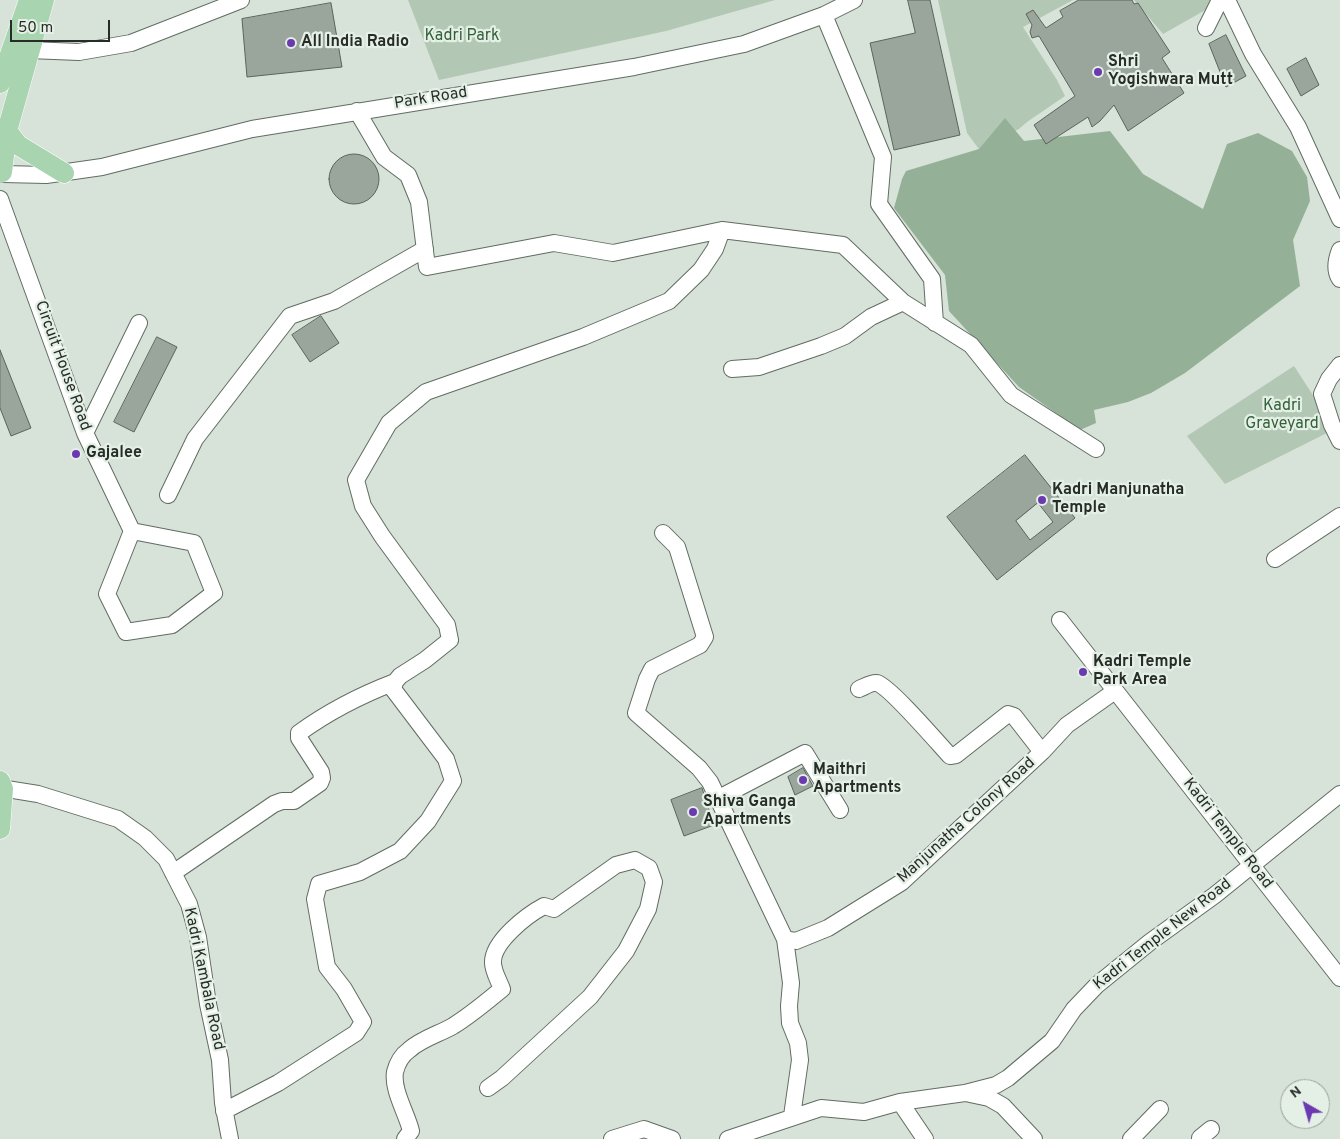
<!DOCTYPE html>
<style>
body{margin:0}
#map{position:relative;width:1340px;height:1139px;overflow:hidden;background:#d7e2d8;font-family:Overpass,sans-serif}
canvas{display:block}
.north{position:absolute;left:1280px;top:1079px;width:50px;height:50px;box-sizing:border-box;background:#e4f0e5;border:1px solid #99a299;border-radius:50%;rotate:322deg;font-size:14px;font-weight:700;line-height:20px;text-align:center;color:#282c28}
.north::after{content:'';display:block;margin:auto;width:18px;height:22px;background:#6b39b0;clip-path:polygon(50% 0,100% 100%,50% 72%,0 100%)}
.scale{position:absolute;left:10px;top:20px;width:100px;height:22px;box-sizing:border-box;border:2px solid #282c28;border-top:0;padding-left:6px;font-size:15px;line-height:18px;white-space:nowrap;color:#282c28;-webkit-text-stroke:4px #e4f0e5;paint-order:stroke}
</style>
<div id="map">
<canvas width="1340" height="1139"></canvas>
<div class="north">N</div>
<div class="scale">50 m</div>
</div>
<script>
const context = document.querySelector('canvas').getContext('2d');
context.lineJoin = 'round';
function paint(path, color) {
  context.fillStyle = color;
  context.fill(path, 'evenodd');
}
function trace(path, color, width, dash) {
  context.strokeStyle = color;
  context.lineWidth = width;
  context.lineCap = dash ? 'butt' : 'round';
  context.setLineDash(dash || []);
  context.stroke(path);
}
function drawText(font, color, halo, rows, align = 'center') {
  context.font = font + ' Overpass,sans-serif';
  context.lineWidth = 4.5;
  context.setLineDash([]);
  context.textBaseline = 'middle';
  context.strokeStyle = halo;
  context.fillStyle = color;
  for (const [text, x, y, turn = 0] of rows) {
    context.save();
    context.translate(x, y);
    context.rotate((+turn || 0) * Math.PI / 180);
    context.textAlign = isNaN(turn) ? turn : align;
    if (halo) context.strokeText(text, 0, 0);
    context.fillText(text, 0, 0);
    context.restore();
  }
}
const green = new Path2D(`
 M 408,0 L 775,0 L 666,31 L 439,80 Z
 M 938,0 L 1073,0 L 1023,27 L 1057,80 L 1065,96 L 1027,122 L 1019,129 L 979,149 L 967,133 Z
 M 1134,0 L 1213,0 L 1209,8 L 1163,34 Z
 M 1294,366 L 1335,429 L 1225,484 L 1187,436 Z`);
const forest = new Path2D(`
 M 1005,118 L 1024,141 L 1110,131 L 1143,174 L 1203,209 L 1227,144 L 1258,133 L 1292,151 L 1307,177 L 1310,201 L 1293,240 L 1300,286 L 1185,373 L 1151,393 L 1128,402 L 1094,410 L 1096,423 L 1080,430 L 1019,387 L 949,311 L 945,275 L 894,208 L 902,179 L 906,171 L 979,149 Z`);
const building = new Path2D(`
 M 908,0 L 930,0 L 960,135 L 894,150 L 870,43 L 915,33 Z
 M 1079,0 L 1132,0 L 1134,4 L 1138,3 L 1170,52 L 1162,58 L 1184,93 L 1128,131 L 1114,105 L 1100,121 L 1092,127 L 1088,117 L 1046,144 L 1034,125 L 1075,96 L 1039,36 L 1032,38 L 1030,32 L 1032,25 L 1026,14 L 1033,10 L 1046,28 L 1063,17 L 1060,11 Z
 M 331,3 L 342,67 L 247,77 L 242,19 Z
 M 1226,35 L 1246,76 L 1226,87 L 1209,44 Z
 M 1306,58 L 1319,85 L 1301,96 L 1287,69 Z
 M329 179a25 25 0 1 1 50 0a25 25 0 1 1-50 0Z
 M 321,316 L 339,343 L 310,362 L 292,335 Z
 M 157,337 L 177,347 L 134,432 L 114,422 Z
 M 0,350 L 31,428 L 11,436 L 0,408 Z
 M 1025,455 L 1075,518 L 997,580 L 947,517 ZM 1038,503 L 1053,522 L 1030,540 L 1016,521 Z
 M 803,768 L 813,786 L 795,795 L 788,777 Z
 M 702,788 L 714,825 L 684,836 L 671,800 Z`);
const minor = new Path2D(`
 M 1227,0 L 1253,54 L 1298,127 L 1340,219
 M 824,15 L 883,157 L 879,204 L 932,279 L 935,323
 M 1206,28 L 1220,0
 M 29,50 L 79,52 L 131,43 L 241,0
 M 357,111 L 384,157 L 408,175 L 419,202 L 427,267 L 554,243 L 613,253 L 722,230 L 843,245 L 903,302
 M 3,174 L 46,175 L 102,167 L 252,129 L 634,67 L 744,44 L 824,15 L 854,0
 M 0,199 L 85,433 L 132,531 L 107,594 L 126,632 L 172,625 L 214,593 L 194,543 L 132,531
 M 1340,250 C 1336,260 1334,270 1340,279
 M 1340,365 L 1329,379 L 1322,394 L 1332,425 L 1340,441
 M 732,369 L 759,367 L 821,346 L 845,336 L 871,317 L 903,302 L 971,345 L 1011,395 L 1096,449
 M 85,433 L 139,323
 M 168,495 L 195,439 L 290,316 L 334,301 L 425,249
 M 663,533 L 677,547 L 705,637 L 700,645 L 652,669 L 647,679 L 636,713 L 699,768 L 710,782 L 785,939 L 796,941 L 828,928 L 902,882 L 1042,752 L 1067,725 L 1115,691
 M 1275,559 L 1340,516
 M 1060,620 L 1340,978
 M 859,689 C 864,687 872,682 877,683 C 890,687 938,743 950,756 L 956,755 L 1008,714 L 1014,716 L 1042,752
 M 0,788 L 38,794 L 118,819 L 145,838 L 166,859 L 189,904 L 198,937 L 208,1004 L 220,1060 L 223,1103 L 230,1139
 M 719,798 L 805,753 L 840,810
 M 173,873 L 274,804 L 282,801 L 294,801 L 320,783 L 322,778 L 321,772 L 299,738 L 299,733 C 328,712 361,695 395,682
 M 785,939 L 791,983 L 789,1006 L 790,1023 L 798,1043 L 800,1060 L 792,1116
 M 970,1094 L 989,1098 L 1003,1106 L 1034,1139
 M 900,1102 L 925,1139
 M 224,1111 L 278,1083 L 356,1033 L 363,1022 L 344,989 L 327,967 L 315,899 L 319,884 L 360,872 L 400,851 L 428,821 L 453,781 L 446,759 L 393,689 L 395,682 L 400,676 L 425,660 L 450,640 L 447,625 L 382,536 L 363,506 L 356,480 L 389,423 L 426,392 L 583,337 L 669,301 L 701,270 L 715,249 L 722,230
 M 405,1139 L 411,1131 C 407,1114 392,1090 395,1072 C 397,1064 402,1055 409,1050 C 421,1039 439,1034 453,1026 C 471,1015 486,1002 502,989 C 499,981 493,971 493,963 C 492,942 527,915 544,906 L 554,909 L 616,865 L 635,860 L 649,868 L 654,882 L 648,909 L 626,951 L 590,997 L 502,1078 L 488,1088
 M 612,1139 L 644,1129 L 672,1139
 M 728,1139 L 821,1108 L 864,1112 L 900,1102 L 965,1093 L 996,1085 L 1008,1078 L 1052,1041 L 1074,1009 L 1097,985 L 1150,942 L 1215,895 L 1340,794
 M 1131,1139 L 1160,1109
 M 1201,1139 L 1200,1138 L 1211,1129`);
const major = new Path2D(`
 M 0,83 L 29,0
 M 7,131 L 18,145 L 64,173
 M 2,172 L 7,131 L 44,0
 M 0,781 L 3,789 L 0,829`);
const markers = [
 [291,43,5,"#6b39b0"],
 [1098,72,5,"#6b39b0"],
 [76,454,5,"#6b39b0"],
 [1042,500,5,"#6b39b0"],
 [1083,672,5,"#6b39b0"],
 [803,780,5,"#6b39b0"],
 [693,812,5,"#6b39b0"]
];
const parkNames = [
 ["Kadri Park",462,37],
 ["Kadri",1282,407],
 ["Graveyard",1282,425]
];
const poiNames = [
 ["All India Radio",301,43],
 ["Shri",1108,63],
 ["Yogishwara Mutt",1108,81],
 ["Gajalee",86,454],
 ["Kadri Manjunatha",1052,491],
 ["Temple",1052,509],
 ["Kadri Temple",1093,663],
 ["Park Area",1093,681],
 ["Maithri",813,771],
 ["Apartments",813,789],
 ["Shiva Ganga",703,803],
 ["Apartments",703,821]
];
const streetNames = [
 ["Park Road",431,99,-9],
 ["Circuit House Road",62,366,70],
 ["Manjunatha Colony Road",967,821,-42],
 ["Kadri Temple Road",1227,834,52],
 ["Kadri Temple New Road",1163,935,-38],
 ["Kadri Kambala Road",203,979,78]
];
paint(green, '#b2c8b4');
paint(forest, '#94b097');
paint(building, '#9aa59b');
trace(building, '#5a645b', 1);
trace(minor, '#616c62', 18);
trace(major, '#fff', 21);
trace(minor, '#fff', 16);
trace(major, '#a9d4b0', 20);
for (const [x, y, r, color] of markers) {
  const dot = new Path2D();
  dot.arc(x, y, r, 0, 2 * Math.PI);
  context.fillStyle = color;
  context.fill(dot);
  trace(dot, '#e4f0e5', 2);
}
drawText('16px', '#335f3b', '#e4f0e5', parkNames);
drawText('bold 16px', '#282c28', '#e4f0e5', poiNames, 'left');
drawText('16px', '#282c28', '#e4f0e5', streetNames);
</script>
